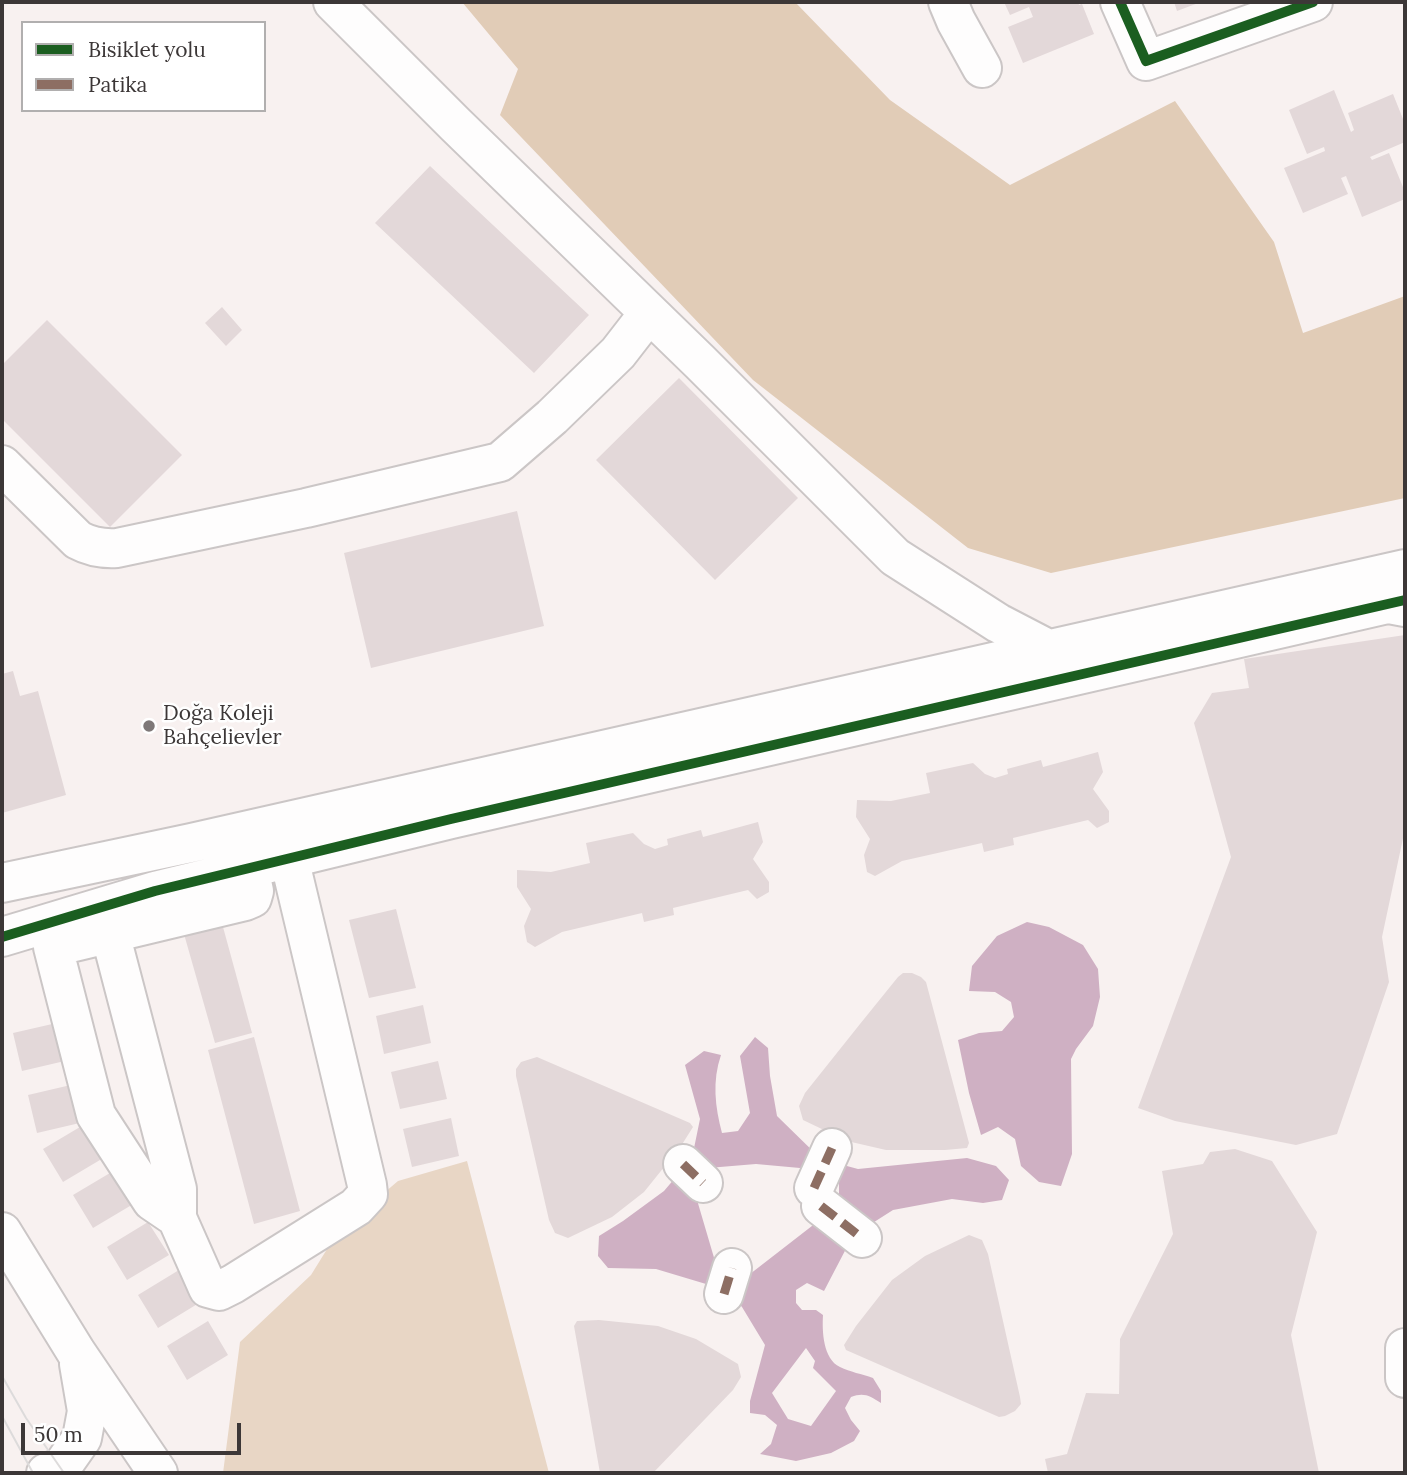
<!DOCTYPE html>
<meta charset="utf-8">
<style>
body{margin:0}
#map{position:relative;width:1407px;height:1475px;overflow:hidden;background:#f8f1f0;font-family:Lora,serif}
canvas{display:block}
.frame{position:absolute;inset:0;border:4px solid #3c3737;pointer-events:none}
.legend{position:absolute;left:21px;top:21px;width:245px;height:91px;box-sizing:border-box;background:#fff;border:2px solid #b1afaf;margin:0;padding:9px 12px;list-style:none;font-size:21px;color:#3c3737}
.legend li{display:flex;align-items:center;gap:14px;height:35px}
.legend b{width:35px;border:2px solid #b1afaf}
.scale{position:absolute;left:21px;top:1423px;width:220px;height:32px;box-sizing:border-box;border:4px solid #3c3737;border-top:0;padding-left:9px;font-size:21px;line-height:24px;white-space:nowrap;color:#3c3737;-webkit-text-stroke:5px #fff;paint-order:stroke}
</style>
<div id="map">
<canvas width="1407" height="1475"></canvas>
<div class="frame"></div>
<ul class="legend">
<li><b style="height:9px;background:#1b5e20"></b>Bisiklet yolu</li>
<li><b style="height:9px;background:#8d6e63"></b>Patika</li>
</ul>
<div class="scale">50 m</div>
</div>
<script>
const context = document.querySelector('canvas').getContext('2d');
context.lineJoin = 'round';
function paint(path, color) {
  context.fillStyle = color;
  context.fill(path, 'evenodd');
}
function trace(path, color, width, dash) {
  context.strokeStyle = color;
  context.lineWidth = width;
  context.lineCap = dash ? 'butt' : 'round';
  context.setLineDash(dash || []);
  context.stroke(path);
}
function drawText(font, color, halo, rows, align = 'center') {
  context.font = font + ' Lora,serif';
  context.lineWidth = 5;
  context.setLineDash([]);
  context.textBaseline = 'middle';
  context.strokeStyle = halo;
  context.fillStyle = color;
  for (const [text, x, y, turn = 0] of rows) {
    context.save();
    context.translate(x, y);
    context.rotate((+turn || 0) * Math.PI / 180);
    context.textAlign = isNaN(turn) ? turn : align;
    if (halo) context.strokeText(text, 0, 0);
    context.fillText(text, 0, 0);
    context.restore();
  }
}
const green = new Path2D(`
 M 467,1161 L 549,1473 L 223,1473 L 240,1342 L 311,1275 L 337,1233 L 398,1181 Z`);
const forest = new Path2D(`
 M 462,2 L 795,2 L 890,100 L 1010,185 L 1175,101 L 1274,242 L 1303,333 L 1405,296 L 1405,498 L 1051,573 L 968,548 L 753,380 L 500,115 L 518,69 Z`);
const water = new Path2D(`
 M 1027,922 L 1049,927 L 1083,945 L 1098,969 L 1100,997 L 1093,1026 L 1076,1049 L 1071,1059 L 1072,1154 L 1061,1186 L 1039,1182 L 1021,1166 L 1015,1139 L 998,1127 L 981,1135 L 969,1093 L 958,1040 L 979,1033 L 1002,1031 L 1014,1017 L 1011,1002 L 995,992 L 969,991 L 972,966 L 997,936 Z
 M 755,1037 L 768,1048 L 770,1076 L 777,1116 L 821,1159 L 858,1169 L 967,1158 L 996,1166 L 1009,1180 L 1002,1200 L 983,1203 L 952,1199 L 893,1210 L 860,1231 L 848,1245 L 824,1291 L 807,1283 L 796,1290 L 796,1303 L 802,1310 L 816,1310 L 823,1315 C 822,1331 823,1359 840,1367 C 850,1372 862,1374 873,1378 L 881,1391 L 881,1403 C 870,1396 864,1392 851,1397 L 845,1408 L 851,1420 L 860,1431 L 854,1441 L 831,1453 L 796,1461 L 760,1454 L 771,1444 L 777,1425 L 765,1415 L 750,1413 L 750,1401 L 765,1345 L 742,1307 L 726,1290 L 656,1269 L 608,1268 L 598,1256 L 599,1236 L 623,1221 L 664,1191 L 692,1158 L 700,1119 L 685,1065 L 704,1051 L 721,1055 C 712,1081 715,1107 722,1133 L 738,1131 L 750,1113 L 740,1056 ZM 756,1164 L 811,1169 L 839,1183 L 839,1205 L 741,1281 L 720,1278 L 692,1183 L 708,1168 ZM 806,1348 L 815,1361 L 813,1368 L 836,1391 L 811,1426 L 788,1419 L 772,1393 Z`);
const building = new Path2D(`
 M 1004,2 L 1078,2 L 1079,5 L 1082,4 L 1094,34 L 1023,63 L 1008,27 L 1033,17 L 1029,7 L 1010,15 Z
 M 1174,2 L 1201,2 L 1177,11 Z
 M 1334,90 L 1351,132 L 1354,130 L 1348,113 L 1393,94 L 1405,124 L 1405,142 L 1370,157 L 1372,160 L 1389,153 L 1405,192 L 1405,199 L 1362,217 L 1346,176 L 1341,178 L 1348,194 L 1303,213 L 1284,168 L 1325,151 L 1324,147 L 1307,154 L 1289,110 Z
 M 430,166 L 589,315 L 534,373 L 375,223 Z
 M 222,307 L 242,330 L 226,346 L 205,323 Z
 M 47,320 L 182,455 L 110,527 L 2,419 L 2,365 Z
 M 679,378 L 798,498 L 715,580 L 596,460 Z
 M 517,511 L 544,626 L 371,668 L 344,553 Z
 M 1405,635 L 1405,829 L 1382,937 L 1389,982 L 1337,1134 L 1296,1145 L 1175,1121 L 1138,1108 L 1231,857 L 1194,723 L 1212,693 L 1249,688 L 1244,659 Z
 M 13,671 L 20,696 L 38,691 L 66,795 L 2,813 L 2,674 Z
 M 1098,752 L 1103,772 L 1093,789 L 1109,811 L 1109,822 L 1097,828 L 1088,820 L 1013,838 L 1014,845 L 984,852 L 982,843 L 902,861 L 875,876 L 867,872 L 864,855 L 870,839 L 856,817 L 857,800 L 891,801 L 930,793 L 926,773 L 973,763 L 985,774 L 995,778 L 1008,774 L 1007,769 L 1041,760 L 1043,767 Z
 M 758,822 L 763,842 L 753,859 L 769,882 L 769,892 L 757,899 L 748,890 L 673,908 L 674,915 L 644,922 L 642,913 L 562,932 L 535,947 L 527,942 L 524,926 L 531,909 L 517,887 L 517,870 L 551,872 L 590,863 L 586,843 L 633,833 L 644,844 L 655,849 L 668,845 L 667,839 L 701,830 L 703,837 Z
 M 396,909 L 416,988 L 369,998 L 349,920 Z
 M 220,916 L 252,1033 L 215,1043 L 182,927 Z
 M 903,973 L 912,973 L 921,977 L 926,982 L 969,1143 L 967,1148 L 945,1150 L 886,1150 L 847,1141 L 803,1120 L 799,1106 L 805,1093 L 860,1024 L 898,977 Z
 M 423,1005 L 431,1043 L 384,1054 L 376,1016 Z
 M 61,1022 L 69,1060 L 22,1071 L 13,1033 Z
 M 254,1037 L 300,1211 L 254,1224 L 208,1050 Z
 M 537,1057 L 690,1123 L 693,1127 L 681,1146 L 644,1192 L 612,1217 L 568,1238 L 555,1233 L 549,1220 L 516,1076 L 516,1069 L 521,1062 Z
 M 438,1061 L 447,1099 L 400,1109 L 391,1072 Z
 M 75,1084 L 84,1122 L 37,1133 L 28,1095 Z
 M 451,1118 L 459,1156 L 412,1167 L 403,1129 Z
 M 85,1124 L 105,1157 L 63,1182 L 43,1149 Z
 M 1235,1149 L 1272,1161 L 1317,1232 L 1291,1335 L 1319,1473 L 1048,1473 L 1045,1459 L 1067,1454 L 1086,1393 L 1119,1394 L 1120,1339 L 1173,1234 L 1162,1171 L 1203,1164 L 1210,1152 Z
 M 115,1170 L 135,1203 L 93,1228 L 73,1195 Z
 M 148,1222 L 169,1255 L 127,1280 L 107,1247 Z
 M 969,1235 L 982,1240 L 988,1254 L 1020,1397 L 1021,1404 L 1015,1411 L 1005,1416 L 999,1417 L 846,1350 L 844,1345 L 856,1326 L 892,1280 L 925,1256 Z
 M 179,1270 L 199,1303 L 158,1328 L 138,1295 Z
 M 599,1320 L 658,1326 L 696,1339 L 738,1364 L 741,1377 L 733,1390 L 653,1473 L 600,1473 L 574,1326 L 577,1321 Z
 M 208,1321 L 228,1355 L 187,1380 L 167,1346 Z`);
const minor = new Path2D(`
 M 333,2 L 456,125 L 700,362 L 895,557 L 998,623 L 1048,649
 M 948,2 L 956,21 L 982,68
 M 1120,2 L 1146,61 L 1313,2
 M 2,465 L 78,540 C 91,547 102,549 117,548 L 306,508 L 500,462 L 552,417 L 618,353 L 649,313
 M 2,883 L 191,843 L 1405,569
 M 110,933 L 177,1189 L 177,1218 L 208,1288 L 219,1291 L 233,1284 L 356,1207 L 368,1194 L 367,1185 L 289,858
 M 2,937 L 155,891 L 451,819 L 1405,600
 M 683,1164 L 703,1183
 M 814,1188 L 832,1148
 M 821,1206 L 862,1238
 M 177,1218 L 152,1201 L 96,1115 L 53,947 L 245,901 L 252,898 L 254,891 L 249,868
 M 724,1294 L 732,1268`);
const major = new Path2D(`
 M 1389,604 L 1405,607
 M 2,1232 L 76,1352 L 158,1473
 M 1405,1348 L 1405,1378
 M 46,1473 L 61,1468 L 82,1438 L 87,1411 L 79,1364`);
const tram = new Path2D(`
 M 2,1376 L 26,1418 L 64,1473
 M 2,1416 L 33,1473`);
const quiet = new Path2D(`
 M 683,1164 L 703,1183
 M 814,1188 L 832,1148
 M 821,1206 L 862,1238
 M 724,1294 L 732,1268`);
const cycleway = new Path2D(`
 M 1120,2 L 1146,61 L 1313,2
 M 2,937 L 155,891 L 451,819 L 1405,600`);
const markers = [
 [149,726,7,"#7e7878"]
];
const poiNames = [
 ["Doğa Koleji",163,714],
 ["Bahçelievler",163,738]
];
paint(green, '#e8d6c5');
paint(forest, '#e1ccb7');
paint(water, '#cfb0c3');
paint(building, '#e3d8d9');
trace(minor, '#cbc6c6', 42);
trace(major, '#cbc6c6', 42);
trace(minor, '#fefdfd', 38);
trace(major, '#fefdfd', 38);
trace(tram, '#dddbdb', 2);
trace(quiet, '#8d6e63', 9, [18, 9]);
trace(cycleway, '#1b5e20', 10);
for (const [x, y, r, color] of markers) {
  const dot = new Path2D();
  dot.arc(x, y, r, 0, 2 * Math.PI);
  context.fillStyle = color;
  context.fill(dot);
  trace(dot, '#fff', 2.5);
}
drawText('21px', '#3c3737', '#fff', poiNames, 'left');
</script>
